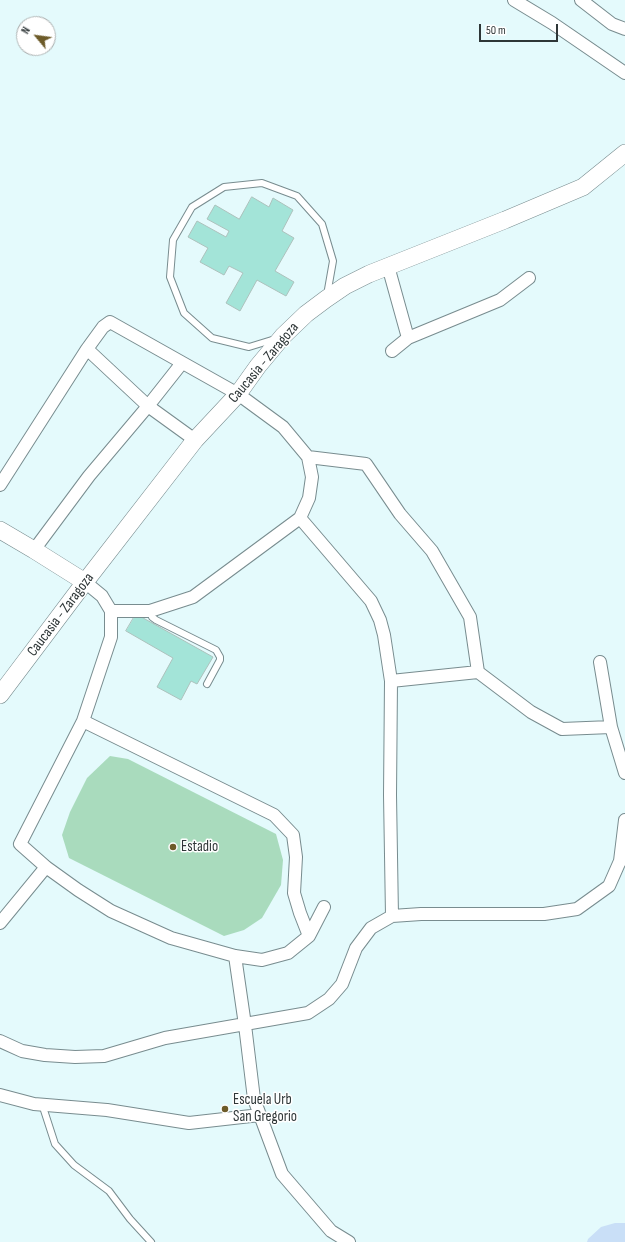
<!DOCTYPE html>
<style>
body{margin:0}
#map{position:relative;width:625px;height:1242px;overflow:hidden;background:#e4fafc;font-family:"Sofia Sans Condensed",sans-serif}
canvas{display:block}
.north{position:absolute;left:16px;top:16px;width:40px;height:40px;box-sizing:border-box;background:#fff;border:1px solid #abafaf;border-radius:50%;rotate:299deg;font-size:11px;font-weight:700;line-height:16px;text-align:center;color:#2e3637}
.north::after{content:'';display:block;margin:auto;width:14px;height:18px;background:#6d5b29;clip-path:polygon(50% 0,100% 100%,50% 72%,0 100%)}
.scale{position:absolute;left:479px;top:24px;width:79px;height:18px;box-sizing:border-box;border:2px solid #2e3637;border-top:0;padding-left:5px;font-size:12px;line-height:14px;white-space:nowrap;color:#2e3637;-webkit-text-stroke:3px #fff;paint-order:stroke}
</style>
<div id="map">
<canvas width="625" height="1242"></canvas>
<div class="north">N</div>
<div class="scale">50 m</div>
</div>
<script>
const context = document.querySelector('canvas').getContext('2d');
context.lineJoin = 'round';
function paint(path, color) {
  context.fillStyle = color;
  context.fill(path, 'evenodd');
}
function trace(path, color, width, dash) {
  context.strokeStyle = color;
  context.lineWidth = width;
  context.lineCap = dash ? 'butt' : 'round';
  context.setLineDash(dash || []);
  context.stroke(path);
}
function drawText(font, color, halo, rows, align = 'center') {
  context.font = font + ' "Sofia Sans Condensed",sans-serif';
  context.lineWidth = 3;
  context.setLineDash([]);
  context.textBaseline = 'middle';
  context.strokeStyle = halo;
  context.fillStyle = color;
  for (const [text, x, y, turn = 0] of rows) {
    context.save();
    context.translate(x, y);
    context.rotate((+turn || 0) * Math.PI / 180);
    context.textAlign = isNaN(turn) ? turn : align;
    if (halo) context.strokeText(text, 0, 0);
    context.fillText(text, 0, 0);
    context.restore();
  }
}
const green = new Path2D(`
 M 110,756 L 128,759 L 276,834 L 283,860 L 281,885 L 262,918 L 244,930 L 224,936 L 69,858 L 62,835 L 70,812 L 87,778 Z`);
const water = new Path2D(`
 M 615,1223 L 625,1223 L 625,1242 L 587,1242 L 588,1239 L 601,1227 Z`);
const building = new Path2D(`
 M 252,197 L 269,207 L 273,198 L 293,210 L 282,231 L 294,238 L 275,271 L 294,282 L 286,296 L 257,280 L 240,311 L 226,303 L 243,273 L 229,266 L 224,275 L 200,262 L 208,248 L 188,237 L 197,221 L 226,237 L 229,231 L 207,219 L 215,205 L 239,219 Z
 M 136,614 L 213,657 L 197,684 L 191,681 L 181,700 L 157,687 L 173,658 L 126,631 Z`);
const lane = new Path2D(`
 M 275,339 L 249,347 L 212,338 L 184,313 L 170,277 L 173,240 L 192,207 L 224,187 L 262,183 L 297,196 L 322,224 L 333,261 L 327,295
 M 150,611 L 152,617 L 156,620 L 216,650 L 220,657 L 220,660 L 207,684
 M 42,1104 L 55,1144 L 74,1165 L 109,1191 L 130,1219 L 151,1242`);
const street = new Path2D(`
 M 514,0 L 552,23 L 625,73
 M 581,0 L 612,24 L 625,29
 M 388,266 L 408,338
 M 87,349 L 148,406 L 195,440
 M 392,351 L 408,338 L 500,300 L 529,278
 M 308,457 L 366,464 L 400,514 L 432,551 L 470,617 L 478,672 L 531,712 L 562,729 L 611,727
 M 0,485 L 87,349 L 103,327 L 110,322 L 238,394 L 283,427 L 308,457 L 312,477 L 309,498 L 300,518 L 193,597 L 150,611 L 111,611
 M 300,518 L 371,601 L 380,620 L 384,635 L 391,681 L 390,795 L 392,916
 M 34,550 L 89,476 L 148,406 L 182,363
 M 85,582 L 102,596 L 111,611 L 111,637 L 83,721 L 20,844 L 46,867 L 78,890 L 111,911 L 171,938 L 235,956 L 262,960 L 288,953 L 309,936 L 324,907
 M 600,662 L 611,727 L 625,773
 M 391,681 L 478,672
 M 83,721 L 274,815 L 293,835 L 296,857 L 294,893 L 300,913 L 309,936
 M 620,861 L 625,820
 M 0,923 L 46,867
 M 235,956 L 245,1025 L 254,1099 L 282,1174 L 331,1231 L 349,1242
 M 0,1041 L 22,1051 L 45,1055 L 75,1057 L 104,1056 L 165,1038 L 308,1013 L 329,999 L 342,984 L 356,948 L 371,928 L 392,916 L 421,914 L 544,914 L 577,909 L 609,886 L 620,861 L 625,859
 M 0,1095 L 34,1104 L 107,1110 L 189,1123 L 260,1115`);
const secondary = new Path2D(`
 M 0,530 L 34,550 L 85,582
 M 0,695 L 85,582 L 195,440 L 238,394 L 258,366 L 283,336 L 306,314 L 326,299 L 345,286 L 369,274 L 505,220 L 583,187 L 625,153`);
const markers = [
 [173,847,4,"#6d5b29"],
 [225,1109,4,"#6d5b29"]
];
const streetNames = [
 ["Caucasia - Zaragoza",264,363,-50],
 ["Caucasia - Zaragoza",61,615,-53]
];
const poiNames = [
 ["Estadio",181,847],
 ["Escuela Urb",233,1100],
 ["San Gregorio",233,1117]
];
paint(green, '#a9dbbd');
paint(water, '#c9dff7');
paint(building, '#a3e4d8');
trace(building, '#acc1bc', 1);
trace(lane, '#788c8f', 8);
trace(street, '#788c8f', 14);
trace(secondary, '#788c8f', 18);
trace(lane, '#fff', 6);
trace(street, '#fff', 12);
trace(secondary, '#fff', 17);
for (const [x, y, r, color] of markers) {
  const dot = new Path2D();
  dot.arc(x, y, r, 0, 2 * Math.PI);
  context.fillStyle = color;
  context.fill(dot);
  trace(dot, '#fff', 1.5);
}
drawText('15px', '#2e3637', '#fff', streetNames);
drawText('15px', '#2e3637', '#fff', poiNames, 'left');
</script>
